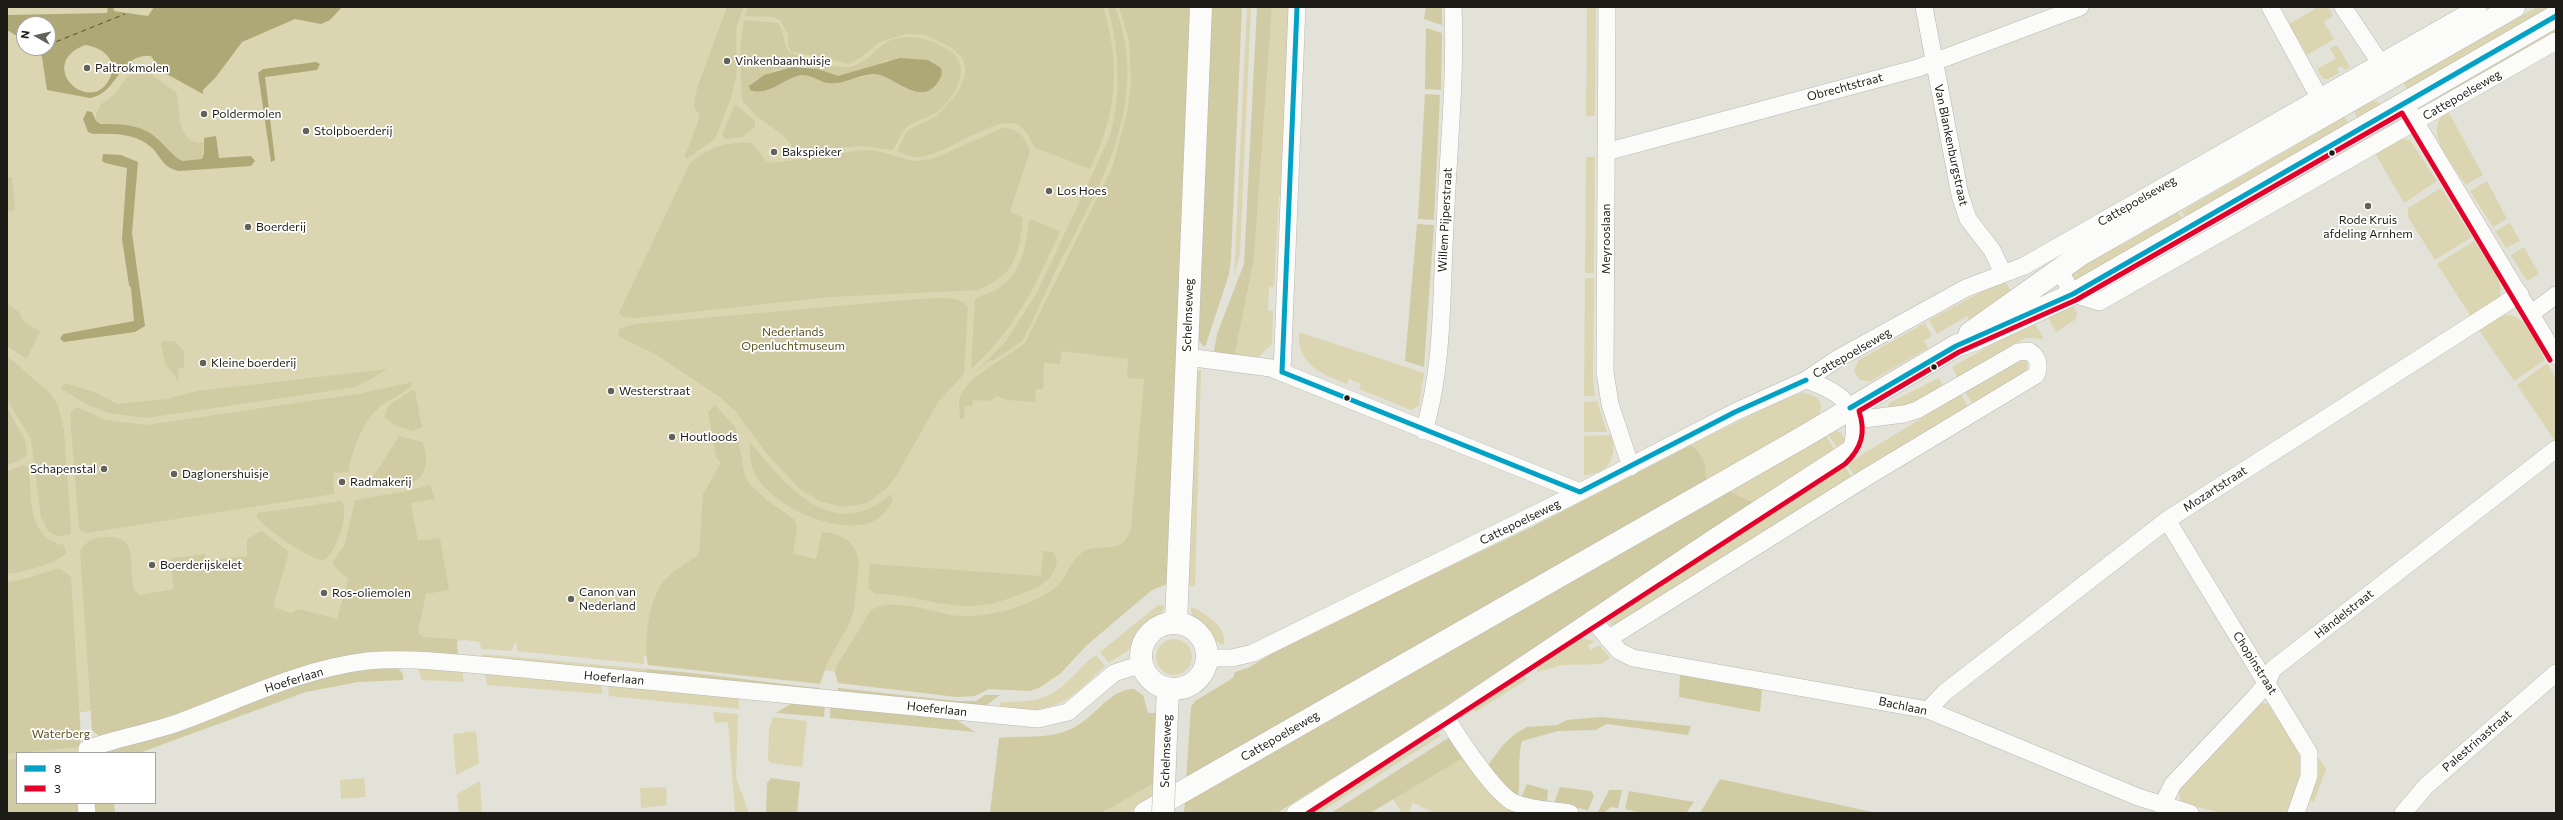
<!DOCTYPE html>
<meta charset="utf-8">
<style>
body{margin:0}
#map{position:relative;width:2563px;height:820px;overflow:hidden;background:#e2e2d8;font-family:Commissioner,sans-serif}
canvas{display:block}
.frame{position:absolute;inset:0;border:8px solid #1d1c16;pointer-events:none}
.legend{position:absolute;left:16px;top:752px;width:140px;height:52px;box-sizing:border-box;background:#fff;border:1px solid #a5a4a2;margin:0;padding:5px 7px;list-style:none;font-size:12px;color:#1d1c16}
.legend li{display:flex;align-items:center;gap:8px;height:20px}
.legend b{width:20px;border:1px solid #a5a4a2}
.north{position:absolute;left:16px;top:16px;width:40px;height:40px;box-sizing:border-box;background:#fff;border:1px solid #a5a4a2;border-radius:50%;rotate:278deg;font-size:11px;font-weight:700;line-height:16px;text-align:center;color:#1d1c16}
.north::after{content:'';display:block;margin:auto;width:14px;height:18px;background:#62615a;clip-path:polygon(50% 0,100% 100%,50% 72%,0 100%)}
</style>
<div id="map">
<canvas width="2563" height="820"></canvas>
<div class="frame"></div>
<ul class="legend">
<li><b style="height:5px;background:#01a2c5"></b>8</li>
<li><b style="height:5px;background:#e4002b"></b>3</li>
</ul>
<div class="north">N</div>
</div>
<script>
const context = document.querySelector('canvas').getContext('2d');
context.lineJoin = 'round';
function paint(path, color) {
  context.fillStyle = color;
  context.fill(path, 'evenodd');
}
function trace(path, color, width, dash) {
  context.strokeStyle = color;
  context.lineWidth = width;
  context.lineCap = dash ? 'butt' : 'round';
  context.setLineDash(dash || []);
  context.stroke(path);
}
function drawText(font, color, halo, rows, align = 'center') {
  context.font = font + ' Commissioner,sans-serif';
  context.lineWidth = 3.5;
  context.setLineDash([]);
  context.textBaseline = 'middle';
  context.strokeStyle = halo;
  context.fillStyle = color;
  for (const [text, x, y, turn = 0] of rows) {
    context.save();
    context.translate(x, y);
    context.rotate((+turn || 0) * Math.PI / 180);
    context.textAlign = isNaN(turn) ? turn : align;
    if (halo) context.strokeText(text, 0, 0);
    context.fillText(text, 0, 0);
    context.restore();
  }
}
const green = new Path2D(`
 M 7,7 L 1176,7 L 1152,589 L 839,672 L 824,670 L 821,678 L 643,656 L 644,664 L 517,651 L 517,644 L 514,644 L 512,651 L 481,649 L 480,642 L 466,640 L 380,648 L 79,713 L 79,753 L 17,753 L 17,803 L 7,813 ZM 24,24 L 48,24 L 48,48 L 24,48 Z
 M 1247,7 L 1251,7 L 1240,254 L 1234,276 Z
 M 1272,7 L 1291,7 L 1285,196 L 1279,196 L 1274,287 L 1269,287 L 1268,310 L 1273,311 L 1272,344 L 1257,358 L 1234,358 L 1254,259 Z
 M 1587,7 L 1596,7 L 1595,116 L 1586,116 Z
 M 2318,7 L 2328,7 L 2333,16 L 2324,22 L 2334,39 L 2307,55 L 2289,24 Z
 M 2537,7 L 2556,7 L 2408,91 L 2403,82 L 2472,36 L 2481,39 Z
 M 2556,25 L 2556,34 L 2432,102 L 2433,98 Z
 M 2337,45 L 2350,67 L 2344,70 L 2342,66 L 2337,69 L 2339,73 L 2328,79 L 2323,79 L 2317,69 L 2336,59 L 2330,48 Z
 M 2372,101 L 2378,102 L 2381,106 L 2360,123 L 2353,109 Z
 M 2448,111 L 2483,175 L 2466,185 C 2454,165 2419,130 2448,111 Z
 M 2343,114 L 2351,127 L 2188,222 L 2182,211 L 2314,135 Z
 M 2401,139 L 2410,140 L 2437,181 L 2404,203 L 2375,153 Z
 M 1586,157 L 1595,157 L 1594,273 L 1585,273 Z
 M 2487,181 L 2507,219 L 2493,227 L 2470,191 Z
 M 2441,188 L 2472,237 L 2435,260 L 2408,217 L 2408,208 Z
 M 2178,212 L 2185,224 L 2074,282 L 2068,274 L 2112,242 L 2122,245 Z
 M 2510,223 L 2520,241 L 2506,248 L 2495,231 Z
 M 2474,241 C 2482,254 2508,284 2499,298 C 2495,306 2479,313 2472,318 L 2437,264 Z
 M 2524,247 L 2539,274 L 2527,281 L 2511,255 Z
 M 1585,278 L 1594,278 L 1593,380 L 1595,396 L 1584,396 Z
 M 2004,280 L 2014,295 L 1971,323 L 1967,316 L 1937,334 L 1929,320 Z
 M 2072,304 L 2077,313 L 2076,319 L 2056,332 L 2046,314 Z
 M 2503,315 C 2526,312 2536,343 2545,360 L 2514,381 L 2479,330 Z
 M 1925,323 L 1932,336 L 1924,341 L 1928,348 L 1871,381 L 1860,380 L 1854,371 L 1859,360 Z
 M 2035,323 L 2044,339 L 2025,338 L 1958,378 L 1952,367 L 2000,340 Z
 M 1299,332 L 1424,373 L 1419,406 L 1411,410 L 1359,389 L 1361,384 L 1349,379 L 1347,384 C 1322,374 1297,365 1299,332 Z
 M 2022,359 L 2027,363 L 2027,371 L 1973,405 L 1965,392 Z
 M 2547,363 L 2556,380 L 2555,441 L 2517,385 Z
 M 1201,370 L 1195,586 L 1189,586 L 1187,543 L 1195,372 Z
 M 1939,378 L 1943,386 L 1911,404 L 1888,408 L 1889,403 Z
 M 1801,393 C 1815,394 1826,400 1819,415 L 1706,481 C 1706,466 1703,454 1691,445 L 1775,403 Z
 M 1961,394 L 1969,408 L 1855,477 L 1847,464 Z
 M 1597,401 L 1607,432 L 1584,432 L 1584,402 Z
 M 1834,430 L 1840,432 L 1845,439 L 1844,444 L 1839,450 L 1827,433 Z
 M 1825,434 L 1836,452 L 1754,503 L 1727,490 Z
 M 1611,435 C 1618,457 1609,474 1584,475 L 1584,436 Z
 M 1844,465 L 1852,478 L 1614,627 L 1610,624 L 1612,617 L 1732,536 Z
 M 1158,605 L 1165,606 L 1160,616 L 1145,628 L 1130,649 L 1109,663 L 1100,652 Z
 M 1191,607 C 1205,612 1228,628 1224,645 C 1214,643 1188,617 1191,607 Z
 M 1582,638 L 1595,641 L 1588,646 L 1591,650 L 1599,645 L 1610,658 L 1601,664 L 1563,665 L 1537,672 L 1537,667 Z
 M1156 657a18 18 0 1 1 36 0a18 18 0 1 1-36 0Z
 M 482,654 L 646,669 L 646,674 L 483,658 Z
 M 1096,655 L 1105,666 C 1064,705 1056,713 998,709 L 1001,702 C 1031,702 1049,701 1071,678 C 1080,670 1086,661 1096,655 Z
 M 417,668 L 462,670 L 464,682 L 422,680 Z
 M 485,672 L 602,684 L 602,694 L 487,685 Z
 M 1524,676 L 1528,679 L 1475,712 L 1473,709 Z
 M 608,684 L 739,698 L 739,709 L 609,696 Z
 M 2263,703 L 2273,706 L 2301,757 L 2300,778 L 2288,811 L 2286,813 L 2222,813 L 2184,804 L 2180,799 L 2179,789 L 2259,704 Z
 M 713,712 L 738,714 L 736,778 L 749,813 L 735,813 L 728,722 L 715,723 Z
 M 773,717 L 807,721 L 802,767 L 771,763 L 768,760 L 769,729 Z
 M 476,731 L 479,763 L 456,775 L 453,734 Z
 M 1437,734 L 1442,735 L 1319,813 L 1311,813 Z
 M 1465,757 L 1528,813 L 1435,813 L 1413,803 L 1408,813 L 1402,813 L 1393,799 Z
 M 2319,758 L 2326,769 L 2314,802 L 2306,799 L 2314,761 Z
 M 364,778 L 366,797 L 341,799 L 340,780 Z
 M 480,781 L 482,813 L 459,813 L 457,794 Z
 M 1156,782 L 1155,797 L 1128,813 L 1102,813 Z
 M 666,787 L 667,805 L 641,808 L 640,788 Z`);
const forest = new Path2D(`
 M 727,7 L 743,7 L 736,30 L 737,72 L 732,95 L 715,139 L 686,159 L 685,156 L 699,119 L 699,114 L 694,107 L 697,88 Z
 M 748,7 L 1103,7 C 1121,66 1117,113 1090,169 L 1034,147 C 1030,139 1026,129 1018,125 C 995,113 945,158 915,157 C 909,157 903,153 897,151 L 907,131 L 937,116 L 958,92 L 965,75 L 965,67 L 963,59 L 952,48 L 925,35 L 906,34 L 880,42 L 860,58 L 849,64 L 791,51 L 788,46 L 788,34 L 780,20 L 773,17 L 745,16 Z
 M 1108,7 L 1115,7 C 1148,92 1109,171 1069,245 C 1052,275 1039,309 1023,340 C 1013,349 1003,353 992,361 L 991,359 L 975,373 L 1006,341 L 1038,291 L 1110,136 C 1122,91 1119,51 1108,7 Z
 M 1119,7 L 1194,7 L 1167,584 L 1152,590 L 1087,645 L 1061,673 L 1039,688 L 1030,691 L 989,689 L 975,696 L 957,697 L 838,683 L 835,672 L 838,664 L 871,610 C 897,596 933,614 961,616 C 986,617 1014,610 1037,599 C 1045,595 1054,590 1060,583 C 1069,573 1070,560 1083,552 C 1101,541 1121,558 1131,529 L 1144,379 L 1127,378 L 1128,359 L 1062,351 L 1060,364 L 1044,363 L 1043,389 L 1036,389 L 1035,402 L 1007,400 L 997,396 L 989,401 L 973,400 L 972,406 L 965,406 L 964,419 L 960,419 C 960,412 958,403 960,397 C 968,375 1008,357 1025,343 L 1112,168 L 1127,113 L 1131,83 L 1129,40 Z
 M 1209,7 L 1242,7 L 1231,259 L 1229,274 L 1205,347 L 1197,339 Z
 M 1257,7 L 1272,7 L 1254,259 L 1234,358 L 1214,351 L 1217,334 L 1244,264 Z
 M 1426,7 L 1442,7 L 1442,25 L 1424,19 Z
 M 744,20 L 778,23 C 785,33 783,43 789,52 C 807,58 830,68 848,67 C 867,65 877,44 894,39 C 912,34 929,39 944,47 C 975,62 958,95 937,112 C 928,119 913,120 905,129 C 899,135 898,144 892,150 L 862,146 L 796,151 L 784,136 L 758,117 L 742,101 L 740,48 ZM 888,60 L 909,91 C 873,62 866,81 828,83 C 819,83 811,74 802,75 C 781,78 773,94 750,90 L 749,86 C 766,69 795,63 818,69 C 825,71 831,76 838,76 C 855,77 872,65 888,60 Z
 M 1426,28 L 1442,33 L 1441,90 L 1425,89 Z
 M 135,71 L 149,73 L 176,92 C 181,107 175,147 204,142 L 202,159 L 182,161 L 167,151 L 161,143 L 96,121 L 95,117 L 101,104 L 113,96 L 127,77 Z
 M 1425,94 L 1440,95 L 1434,220 L 1418,219 Z
 M 736,105 L 755,121 L 755,127 L 742,137 L 725,139 L 722,135 L 734,106 Z
 M 1003,128 C 1018,128 1025,137 1030,151 L 1010,211 L 1023,218 C 1019,255 1015,275 978,290 L 830,297 L 636,318 L 624,317 L 619,313 L 690,163 C 707,148 729,140 752,143 L 766,161 L 773,163 L 863,150 L 877,151 L 913,161 L 932,159 Z
 M 7,177 L 12,177 L 15,210 L 7,211 Z
 M 1033,220 L 1060,232 L 1059,234 C 1034,288 1016,328 971,369 L 975,299 C 983,294 993,293 1000,287 C 1022,272 1026,246 1029,221 Z
 M 1417,224 L 1434,225 L 1424,367 L 1405,361 Z
 M 917,299 C 930,299 961,294 968,307 L 964,374 L 938,402 L 897,475 L 886,489 L 867,503 L 844,507 L 821,502 L 801,490 L 767,454 L 736,412 L 721,398 L 655,354 L 618,336 L 620,328 L 636,324 Z
 M 7,303 L 19,312 L 24,322 L 40,331 L 27,359 L 7,346 Z
 M 164,341 L 174,341 L 184,351 L 184,368 L 178,368 L 179,382 L 165,363 L 161,343 Z
 M 7,356 L 50,393 L 58,405 L 64,430 L 71,530 L 69,535 L 57,536 L 49,532 L 41,518 L 31,439 L 7,400 Z
 M 388,369 L 356,387 L 146,418 L 108,413 L 88,405 L 61,389 L 64,383 L 68,384 L 97,393 L 117,404 L 166,399 L 197,391 Z
 M 413,382 C 410,391 395,397 386,402 C 366,415 351,448 349,472 L 333,473 L 334,494 L 87,533 L 79,529 L 70,415 L 72,410 L 77,407 L 105,420 L 146,425 L 358,394 Z
 M 412,390 L 415,391 L 422,427 L 413,431 L 396,426 L 384,417 L 388,406 Z
 M 715,405 L 736,428 L 745,476 L 751,486 L 767,500 L 795,520 L 797,528 L 793,554 L 816,559 L 822,532 L 836,534 L 849,541 L 857,553 L 859,564 L 854,609 L 850,623 L 828,661 L 820,684 L 648,665 C 643,641 649,592 669,576 C 678,568 689,562 699,554 L 703,494 L 721,463 L 716,457 L 708,412 Z
 M 7,408 L 25,440 L 27,455 L 20,460 L 7,465 Z
 M 399,436 L 422,442 C 428,450 428,473 418,479 C 407,487 381,489 371,480 Z
 M 749,441 C 786,486 833,545 891,494 L 893,501 C 887,510 880,520 869,523 C 834,534 772,506 755,474 C 750,464 750,453 749,441 Z
 M 1691,445 C 1704,455 1706,465 1706,481 L 1186,780 L 1191,707 L 1195,701 L 1233,678 L 1235,672 L 1248,668 L 1274,652 L 1372,603 L 1530,528 Z
 M 24,465 L 29,469 C 32,500 27,537 64,545 L 66,553 C 57,564 21,572 7,574 L 7,471 Z
 M 430,485 L 435,499 L 411,503 L 418,541 L 440,538 L 449,590 L 426,594 L 418,633 L 423,637 L 457,639 L 458,655 L 389,654 L 115,733 L 99,736 L 92,730 L 80,551 C 84,546 87,541 93,539 C 153,526 119,582 140,595 L 174,589 L 170,563 L 172,558 L 205,554 L 207,560 L 247,556 L 247,539 L 262,531 L 289,552 L 273,607 L 291,613 L 299,609 L 337,619 L 348,579 L 334,566 L 333,562 L 345,544 L 355,500 L 407,491 Z
 M 1727,490 L 1754,503 L 1397,738 L 1277,813 L 1184,813 L 1185,801 Z
 M 342,501 C 349,515 337,551 324,560 C 310,561 266,529 257,517 L 257,513 Z
 M 1043,551 L 1053,552 L 1057,560 C 1054,580 1041,587 1023,593 C 1010,598 996,604 982,605 C 946,610 911,593 875,594 L 868,588 L 870,564 L 1041,576 Z
 M 55,569 L 61,569 L 71,577 L 81,738 L 79,747 L 7,754 L 7,582 L 29,578 Z
 M 397,667 L 403,674 L 403,680 L 358,682 L 306,692 L 139,753 L 101,753 L 254,698 L 349,670 Z
 M 646,669 C 704,673 761,682 820,688 L 819,692 L 646,674 Z
 M 1680,675 L 1762,689 L 1760,712 L 1679,697 Z
 M 838,688 L 957,701 L 976,701 L 985,695 L 1000,695 L 984,707 L 838,693 Z
 M 1134,689 L 1143,695 L 1148,713 L 1156,713 L 1156,782 L 1102,813 L 990,813 L 999,738 C 1025,735 1052,740 1075,727 C 1094,717 1112,688 1134,689 Z
 M 792,703 L 825,705 L 824,717 L 776,713 Z
 M 830,706 L 955,719 L 975,732 L 830,718 Z
 M 1601,717 L 1691,726 L 1688,735 L 1607,724 L 1595,730 L 1558,731 L 1522,741 C 1517,760 1521,778 1518,798 L 1512,795 L 1488,765 L 1503,745 L 1515,734 L 1527,727 L 1557,725 L 1567,720 Z
 M 1448,738 L 1465,757 L 1370,813 L 1331,813 Z
 M 17,759 L 17,803 L 81,803 L 82,813 L 7,813 L 7,760 Z
 M 771,778 L 800,782 L 797,813 L 766,813 L 767,783 Z
 M 1720,779 L 1877,813 L 1700,813 Z
 M 1527,784 L 1548,790 L 1547,802 L 1521,798 Z
 M 1560,787 L 1591,791 L 1594,796 L 1588,810 L 1554,803 Z
 M 1609,790 L 1622,790 L 1618,808 L 1611,807 L 1604,813 L 1598,812 Z
 M 1629,791 L 1694,802 L 1686,813 L 1643,813 L 1625,809 Z
 M 92,803 L 114,803 L 115,813 L 92,813 Z`);
const water = new Path2D(`
 M 7,7 L 8,15 L 107,13 L 108,7 L 113,7 L 114,11 L 148,16 L 154,7 L 342,7 L 330,20 L 321,24 L 295,19 L 242,42 L 216,77 L 203,90 L 203,94 L 161,71 L 151,56 C 119,53 118,94 90,98 L 47,90 L 42,57 L 34,48 L 48,48 L 48,24 L 24,24 L 24,40 L 7,30 ZM 85,45 C 101,47 118,58 110,78 C 91,118 34,65 85,45 Z
 M 900,58 L 928,60 L 941,68 C 943,74 941,77 938,82 C 920,109 894,74 873,74 C 857,75 844,85 828,83 C 819,82 811,74 801,75 C 784,78 768,97 750,90 L 749,86 L 764,75 L 792,67 L 818,69 L 838,76 Z
 M 316,62 L 320,64 L 317,70 L 265,77 L 275,160 L 271,162 L 258,73 L 263,69 Z
 M 87,111 L 92,112 L 96,121 L 101,124 C 119,124 139,124 154,136 C 164,144 170,154 182,161 L 202,159 L 204,153 L 204,138 L 216,136 L 219,158 L 251,156 L 255,161 L 251,166 L 179,171 C 163,168 162,158 152,148 C 137,133 112,133 93,134 L 88,132 L 83,119 Z
 M 103,154 L 121,155 L 138,162 L 132,233 L 145,326 L 135,332 L 64,342 L 60,339 L 63,334 L 134,321 L 131,288 L 129,285 L 122,239 L 127,168 L 105,163 L 102,161 Z`);
const ferry = new Path2D(`
 M 48,45 L 125,14
 M 36,50 L 40,48`);
const minor = new Path2D(`
 M 1607,7 L 1605,372 L 1610,404 L 1631,467
 M 1924,7 L 1960,195 L 1968,219 L 1992,250 L 2003,273
 M 2270,7 L 2319,97
 M 2343,7 L 2387,73
 M 2410,113 L 2556,356
 M 1606,152 L 1918,68 L 2080,7
 M 2059,270 L 2073,294 L 2099,302 L 2556,41
 M 2532,313 L 2556,295
 M 1187,357 L 1271,368 L 1580,492
 M 1282,372 L 1297,7
 M 1424,431 C 1444,365 1441,293 1445,226 C 1448,153 1456,80 1453,7
 M 2167,520 L 2309,753 L 2309,776 L 2296,813
 M 1592,619 L 1619,651 L 1633,658 L 1928,710 L 2138,797 L 2190,813
 M 1608,639 L 1857,483 L 2036,375 C 2040,365 2038,357 2029,351 L 2018,352 L 1917,410 L 1904,414 L 1855,420
 M 1207,658 L 1232,658 L 1253,653 L 1580,492 L 1735,412 L 1806,380 L 1837,359 L 1966,288 L 2024,266 L 2478,7
 M 1928,710 L 1944,693 L 2167,520 L 2520,294
 M 1446,717 C 1457,736 1497,797 1515,803 C 1532,810 1553,810 1570,813
 M 87,753 L 87,749 C 117,738 149,733 180,722 C 242,699 301,669 367,661 C 409,657 450,663 492,666 L 1038,719 L 1068,712 L 1114,673 L 1142,664
 M 86,803 L 87,813
 M 2162,806 L 2173,784 L 2256,696 L 2267,683 L 2273,669 L 2556,449
 M 1295,813 L 1446,717 L 1713,538 L 1852,448 C 1862,407 1842,392 1806,380
 M 2403,813 L 2426,786 L 2556,673`);
const tertiary = new Path2D(`
 M 1970,333 L 2080,255 L 2514,7
 M 1145,813 L 1803,437 L 1956,346 L 1976,339 L 2073,294 L 2556,16`);
const secondary = new Path2D(`
 M1141 656a33 33 0 1 1 66 0a33 33 0 1 1-66 0Z
 M 1176,623 L 1201,7
 M 1166,737 L 1168,689`);
const secondaryBridge = new Path2D(`
 M 1163,813 L 1166,737`);
const bus1 = new Path2D(`
 M 1282,372 L 1297,7
 M 1282,372 L 1580,492
 M 1850,408 L 1956,346 L 2073,294 L 2556,16
 M 1580,492 L 1735,412 L 1806,380`);
const bus2 = new Path2D(`
 M 1308,813 L 1845,464 C 1862,448 1866,432 1859,411 L 1959,352 L 2076,300 L 2402,113 L 2550,360`);
const markers = [
 [727,61,4,"#62615a"],
 [87,68,4,"#62615a"],
 [204,114,4,"#62615a"],
 [306,131,4,"#62615a"],
 [774,152,4,"#62615a"],
 [2332,153,3.5,"#1d1c16"],
 [1049,191,4,"#62615a"],
 [2368,206,4,"#62615a"],
 [248,227,4,"#62615a"],
 [203,363,4,"#62615a"],
 [1934,367,3.5,"#1d1c16"],
 [611,391,4,"#62615a"],
 [1347,398,3.5,"#1d1c16"],
 [672,437,4,"#62615a"],
 [104,469,4,"#62615a"],
 [174,474,4,"#62615a"],
 [342,482,4,"#62615a"],
 [152,565,4,"#62615a"],
 [324,593,4,"#62615a"],
 [571,599,4,"#62615a"]
];
const poiNames = [
 ["Vinkenbaanhuisje",735,61],
 ["Paltrokmolen",95,68],
 ["Poldermolen",212,114],
 ["Stolpboerderij",314,131],
 ["Bakspieker",782,152],
 ["Los Hoes",1057,191],
 ["Rode Kruis",2368,220,"center"],
 ["afdeling Arnhem",2368,234,"center"],
 ["Boerderij",256,227],
 ["Kleine boerderij",211,363],
 ["Westerstraat",619,391],
 ["Houtloods",680,437],
 ["Schapenstal",96,469,"right"],
 ["Daglonershuisje",182,474],
 ["Radmakerij",350,482],
 ["Boerderijskelet",160,565],
 ["Canon van",579,592],
 ["Nederland",579,606],
 ["Ros-oliemolen",332,593]
];
const streetNames = [
 ["Obrechtstraat",1845,87,-15],
 ["Cattepoelseweg",2462,95,-30],
 ["Van Blankenburgstraat",1951,145,78],
 ["Cattepoelseweg",2137,201,-30],
 ["Willem Pijperstraat",1445,220,-87],
 ["Meyrooslaan",1606,239,-90],
 ["Schelmseweg",1188,315,-88],
 ["Cattepoelseweg",1852,353,-30],
 ["Mozartstraat",2215,489,-33],
 ["Cattepoelseweg",1520,522,-26],
 ["Händelstraat",2344,614,-38],
 ["Chopinstraat",2255,663,58],
 ["Hoeferlaan",614,678,5],
 ["Hoeferlaan",294,680,-17],
 ["Bachlaan",1903,706,12],
 ["Hoeferlaan",937,709,6],
 ["Cattepoelseweg",1280,736,-30],
 ["Palestrinastraat",2477,741,-41],
 ["Schelmseweg",1166,751,-88]
];
const parkNames = [
 ["Nederlands",793,332],
 ["Openluchtmuseum",793,346],
 ["Waterberg",61,734]
];
paint(green, '#dbd6b1');
paint(forest, '#d0cba2');
paint(water, '#aea776');
trace(ferry, '#5a521f', 1, [5, 4]);
trace(minor, '#b9b8b0', 18);
trace(tertiary, '#b9b8b0', 23);
trace(secondary, '#b9b8b0', 23);
trace(minor, '#fbfbf9', 17);
trace(tertiary, '#fbfbf9', 22);
trace(secondary, '#fbfbf9', 22);
trace(secondaryBridge, '#b9b8b0', 23, []);
trace(secondaryBridge, '#fbfbf9', 22);
trace(bus1, '#01a2c5', 5);
trace(bus2, '#e4002b', 5);
for (const [x, y, r, color] of markers) {
  const dot = new Path2D();
  dot.arc(x, y, r, 0, 2 * Math.PI);
  context.fillStyle = color;
  context.fill(dot);
  trace(dot, '#fff', 1.5);
}
drawText('12px', '#1d1c16', '#fff', poiNames, 'left');
drawText('12px', '#1d1c16', '#fff', streetNames);
drawText('12px', '#5c5422', '#fff', parkNames);
</script>
